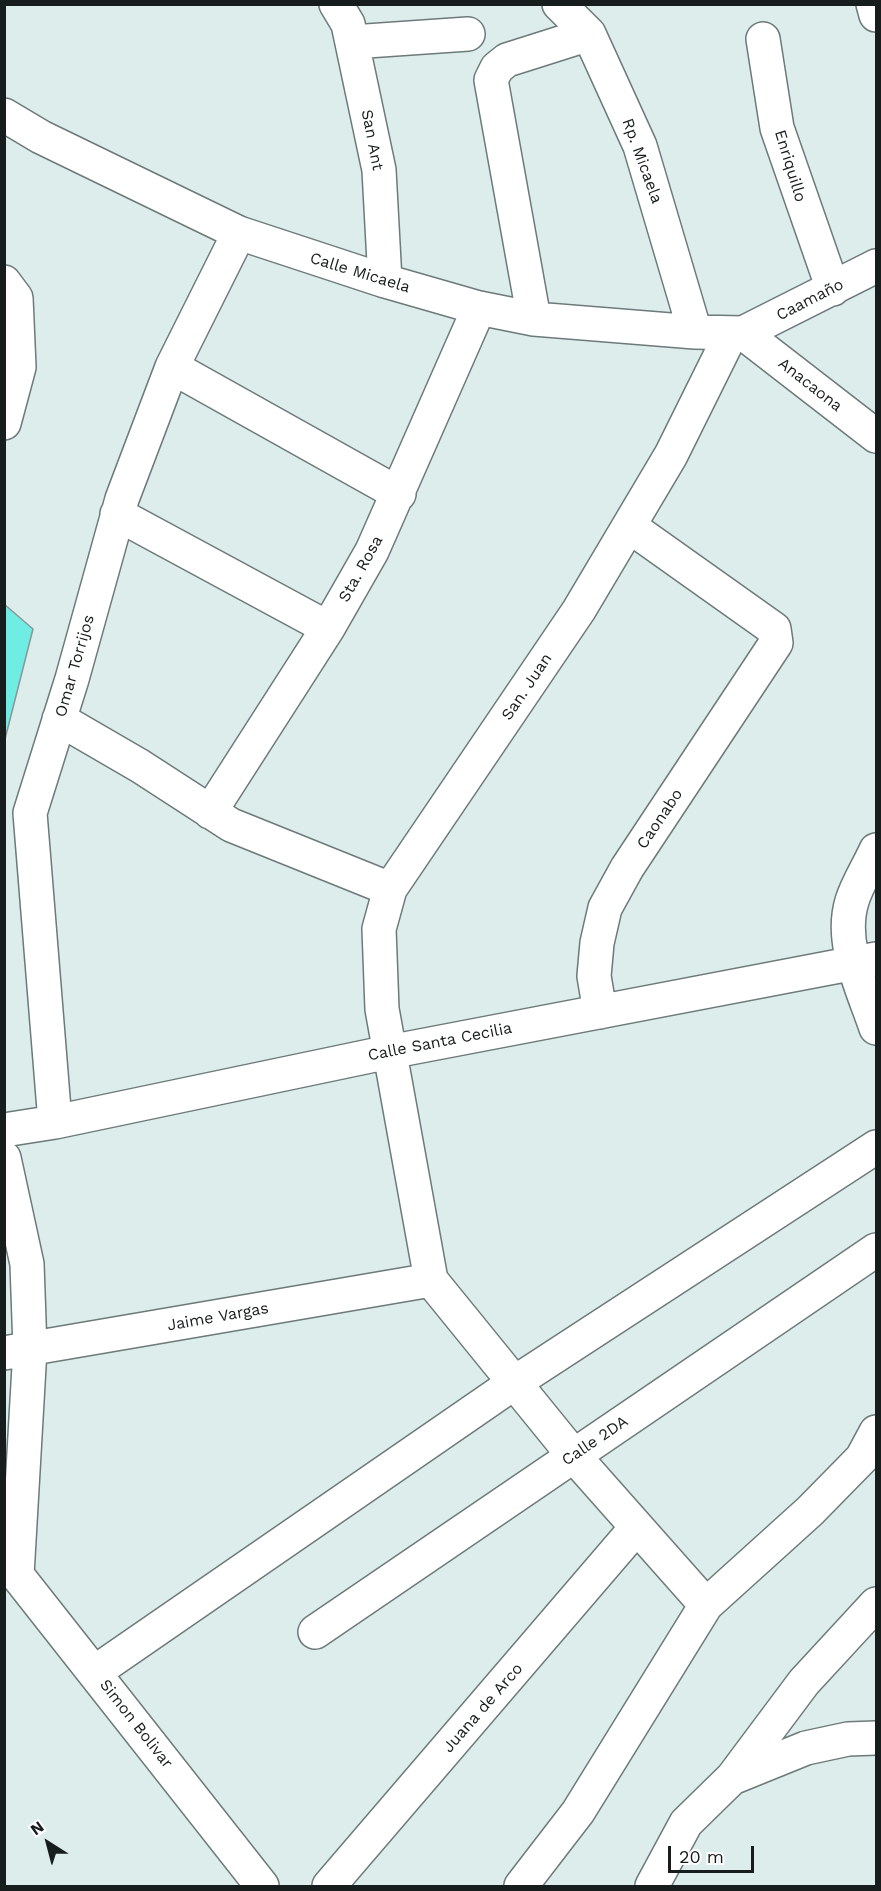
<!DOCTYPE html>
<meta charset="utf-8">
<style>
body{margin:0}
#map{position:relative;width:881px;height:1891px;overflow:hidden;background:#ddedeb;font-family:"Work Sans",sans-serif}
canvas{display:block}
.frame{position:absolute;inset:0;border:6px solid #171d1c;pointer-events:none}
.north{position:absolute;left:18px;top:1813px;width:60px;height:60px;-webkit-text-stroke:4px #fff;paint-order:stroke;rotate:324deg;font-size:16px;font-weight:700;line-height:24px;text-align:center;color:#171d1c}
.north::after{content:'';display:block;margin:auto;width:21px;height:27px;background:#171d1c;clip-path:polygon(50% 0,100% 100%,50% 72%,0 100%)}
.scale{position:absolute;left:668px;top:1846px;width:86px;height:27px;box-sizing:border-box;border:3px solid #171d1c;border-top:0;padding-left:8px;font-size:18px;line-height:21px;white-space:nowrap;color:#171d1c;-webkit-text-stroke:4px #fff;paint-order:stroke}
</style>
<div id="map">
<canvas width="881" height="1891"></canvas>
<div class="frame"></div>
<div class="north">N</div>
<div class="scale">20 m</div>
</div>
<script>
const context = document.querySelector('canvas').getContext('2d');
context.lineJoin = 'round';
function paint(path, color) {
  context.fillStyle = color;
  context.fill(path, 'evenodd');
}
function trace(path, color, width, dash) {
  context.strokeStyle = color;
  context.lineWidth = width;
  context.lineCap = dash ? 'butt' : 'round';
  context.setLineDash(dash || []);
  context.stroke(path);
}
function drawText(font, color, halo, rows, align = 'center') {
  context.font = font + ' "Work Sans",sans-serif';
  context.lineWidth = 4.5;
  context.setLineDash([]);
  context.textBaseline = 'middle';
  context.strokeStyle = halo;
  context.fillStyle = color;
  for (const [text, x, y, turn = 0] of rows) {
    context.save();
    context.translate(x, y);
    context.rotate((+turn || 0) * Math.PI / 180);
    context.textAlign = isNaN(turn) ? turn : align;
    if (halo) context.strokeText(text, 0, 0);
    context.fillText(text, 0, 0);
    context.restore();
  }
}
const building = new Path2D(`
 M 4,604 L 33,629 L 4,743 Z`);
const minor = new Path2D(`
 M 336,4 L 348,24 L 379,170 L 385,281
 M 559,4 L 589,34 L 640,146 L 695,332
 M 873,4 L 876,15
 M 763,39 L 777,128 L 833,289
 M 352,42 L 468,34
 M 4,115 L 41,137 L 239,233 L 385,281 L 479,308 L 534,319 L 695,332 L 743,333 L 876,266
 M 4,282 L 16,298 L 19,367 L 4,423
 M 534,319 L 491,80 L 497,68 L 507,60 L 589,34
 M 743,333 L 876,436
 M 172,367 L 399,494
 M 117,514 L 328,628
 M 59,719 L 140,766 L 231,825 L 390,889
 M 210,812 L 328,628 L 372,551 L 479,308
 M 876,850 C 869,866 857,884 852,901 C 839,943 863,989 876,1028
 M 600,1012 L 594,976 L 597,943 L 605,908 L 627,868 L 776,643 L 774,629 L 629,526
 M 55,1122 L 30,813 L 72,679 L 122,499 L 172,367 L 239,233
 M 4,1130 L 55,1122 L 389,1052 L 876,959
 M 4,1158 L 27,1264 L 30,1349 L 17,1575
 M 4,1353 L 431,1280
 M 4,1567 L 17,1575 L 262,1886
 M 706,1605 L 574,1456 L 431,1280 L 382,1009 L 379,929 L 390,889 L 579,610 L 671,455 L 731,334
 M 315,1632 L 876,1250
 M 95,1672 L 514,1383 L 876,1147
 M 733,1777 L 804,1682 L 876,1604
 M 329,1886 L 636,1528
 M 521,1886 L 578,1812 L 706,1605 L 810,1511 L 862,1458 L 876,1432
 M 652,1886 L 686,1823 L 732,1778 L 806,1748 L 848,1739 L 876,1738`);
const streetNames = [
 ["San Ant",372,140,79],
 ["Rp. Micaela",642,161,70],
 ["Enriquillo",790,166,73],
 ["Calle Micaela",360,273,17],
 ["Caamaño",810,300,-27],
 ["Anacaona",810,385,38],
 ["Sta. Rosa",361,569,-61],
 ["Omar Torrijos",75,666,-74],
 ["San. Juan",527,687,-56],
 ["Caonabo",660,819,-56],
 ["Calle Santa Cecilia",440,1042,-11],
 ["Jaime Vargas",218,1317,-10],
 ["Calle 2DA",595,1441,-34],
 ["Juana de Arco",483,1708,-49],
 ["Simon Bolivar",136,1724,52]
];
paint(building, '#6fede5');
trace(building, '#899896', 1.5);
trace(minor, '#6c7a79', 36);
trace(minor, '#fff', 33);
drawText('16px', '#171d1c', '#fff', streetNames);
</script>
